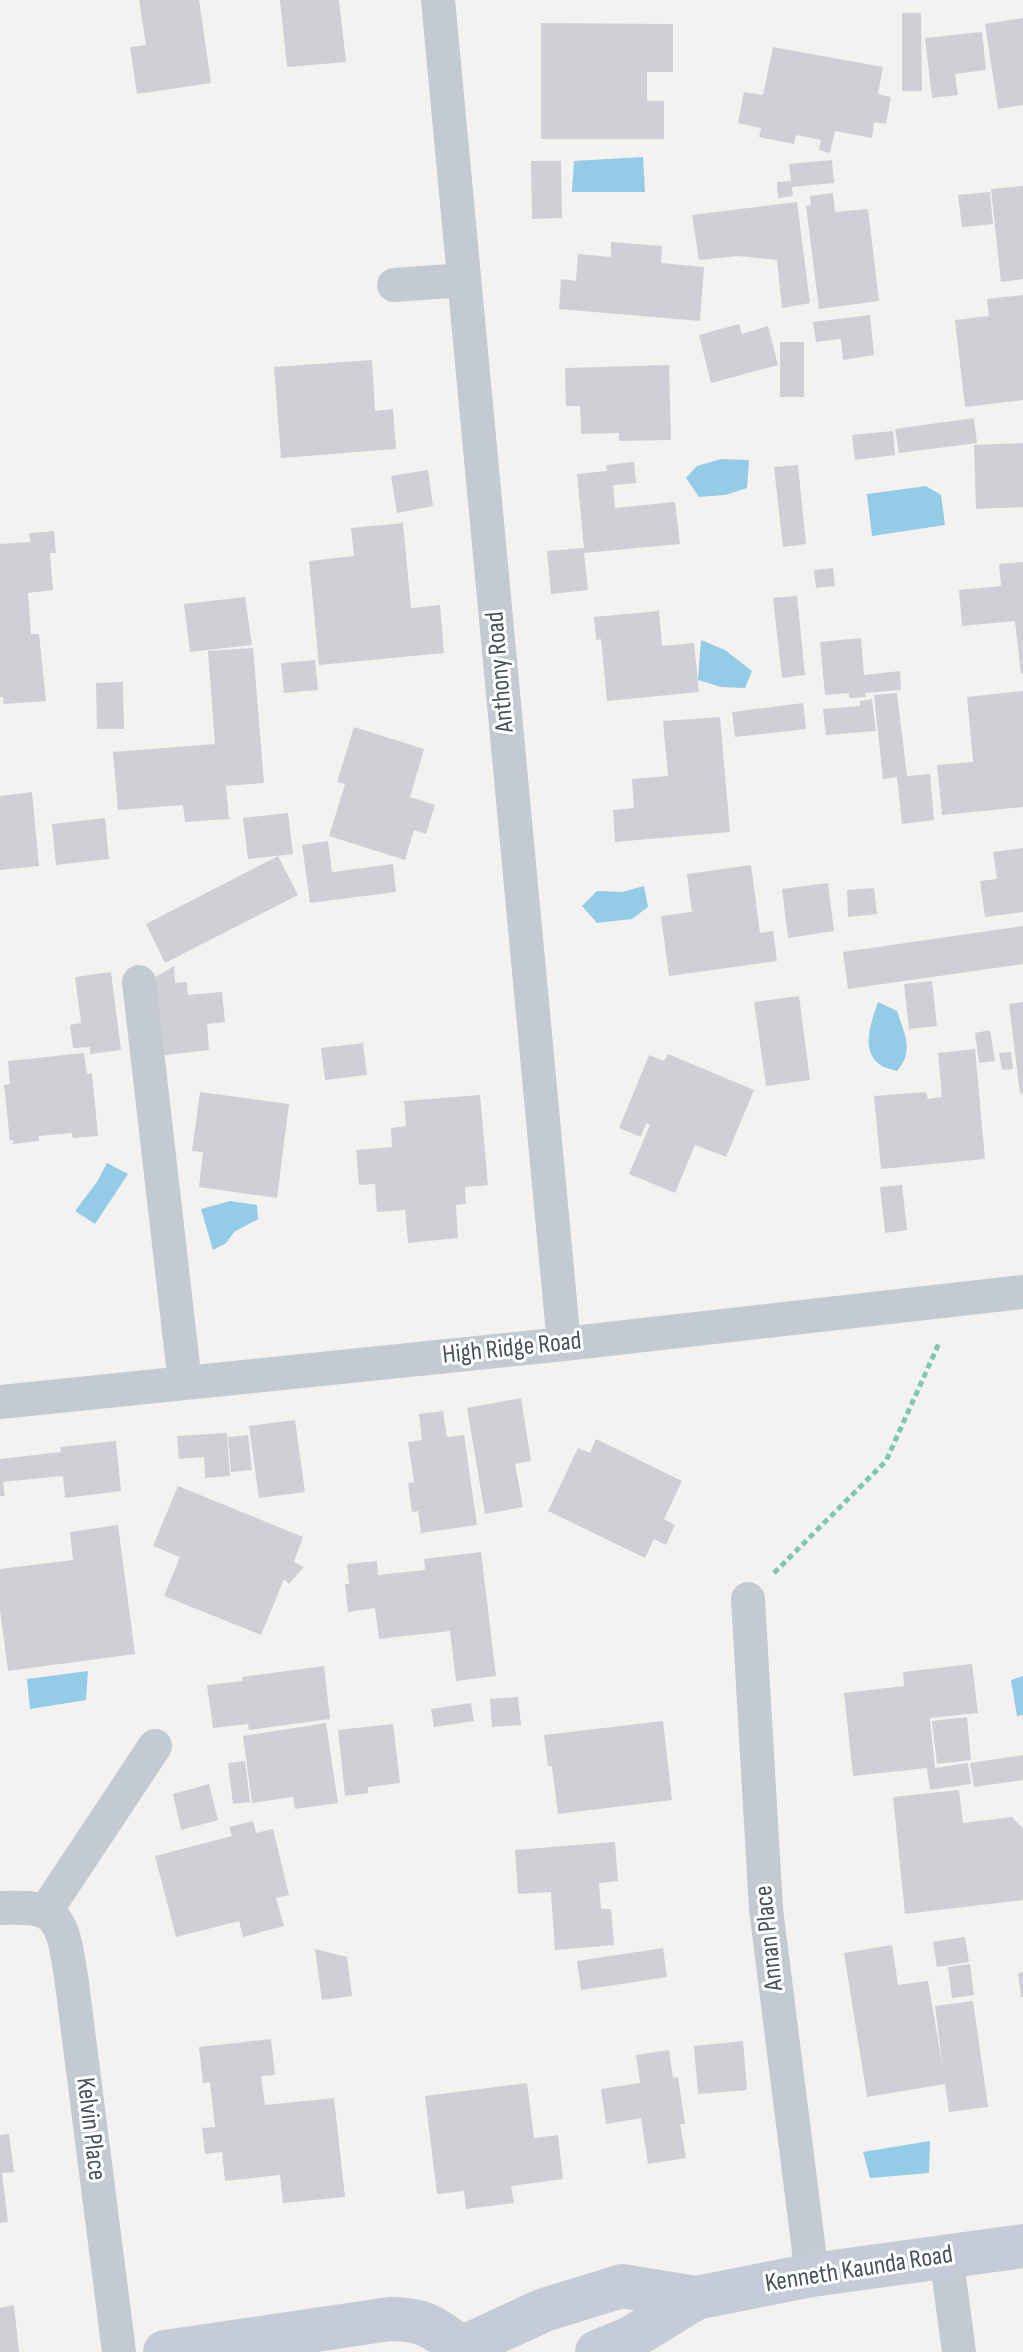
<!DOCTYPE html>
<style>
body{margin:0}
canvas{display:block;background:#f3f2f1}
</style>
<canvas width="1023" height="2352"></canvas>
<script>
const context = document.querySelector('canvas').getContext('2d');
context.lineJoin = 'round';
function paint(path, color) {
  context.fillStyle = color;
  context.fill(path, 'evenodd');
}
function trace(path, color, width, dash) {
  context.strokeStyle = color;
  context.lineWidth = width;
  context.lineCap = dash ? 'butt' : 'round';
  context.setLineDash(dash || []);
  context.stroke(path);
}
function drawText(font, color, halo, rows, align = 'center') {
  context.font = font + ' "Sofia Sans Condensed",sans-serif';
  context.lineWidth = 6;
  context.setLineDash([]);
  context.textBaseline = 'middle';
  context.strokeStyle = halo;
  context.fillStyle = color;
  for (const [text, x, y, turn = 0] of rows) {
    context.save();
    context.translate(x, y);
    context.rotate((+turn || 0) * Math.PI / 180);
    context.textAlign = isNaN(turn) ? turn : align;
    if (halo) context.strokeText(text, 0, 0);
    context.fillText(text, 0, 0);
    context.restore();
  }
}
const water = new Path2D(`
 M 643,157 L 645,192 L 572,192 L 574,161 Z
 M 721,459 L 749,460 L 747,488 L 725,495 L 699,497 L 686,478 L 697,466 Z
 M 926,486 L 941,495 L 945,525 L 872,536 L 867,494 Z
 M 701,640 L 725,650 L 752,671 L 745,688 L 721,687 L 698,680 Z
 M 644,886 L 648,907 L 632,919 L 597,923 L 582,906 L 597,891 L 622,892 Z
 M 878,1002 L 897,1011 C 904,1033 915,1051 897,1071 C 892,1069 883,1068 879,1064 C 860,1049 872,1020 878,1002 Z
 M 107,1163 L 128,1174 L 95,1224 L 75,1211 L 97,1182 Z
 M 230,1201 L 257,1205 L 258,1219 L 234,1232 L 226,1243 L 213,1250 L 201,1209 Z
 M 88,1671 L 86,1700 L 30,1709 L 27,1679 Z
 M 1023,1676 L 1023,1715 L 1017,1716 L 1011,1680 Z
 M 930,2141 L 929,2173 L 870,2178 L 863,2152 Z`);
const building = new Path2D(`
 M 139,0 L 199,0 L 211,83 L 137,94 L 130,47 L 146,45 Z
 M 280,0 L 339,0 L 346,62 L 287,67 Z
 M 902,13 L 921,13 L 922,91 L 902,91 Z
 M 1023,18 L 1023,105 L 998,109 L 985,24 Z
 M 541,23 L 673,24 L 673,72 L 647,72 L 647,101 L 664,101 L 664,139 L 541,139 Z
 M 982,32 L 986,70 L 955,74 L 958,95 L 932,98 L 925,38 Z
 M 773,47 L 883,67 L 878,94 L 891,97 L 886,124 L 874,122 L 872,138 L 835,131 L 830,153 L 819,150 L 821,140 L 796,135 L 794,144 L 759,137 L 761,128 L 738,123 L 744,92 L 763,95 Z
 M 832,160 L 834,183 L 792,187 L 793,196 L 778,198 L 777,182 L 791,181 L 789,164 Z
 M 531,161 L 561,161 L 562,218 L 532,219 Z
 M 1023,186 L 1023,279 L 1001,282 L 991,189 Z
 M 990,192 L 993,224 L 962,227 L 958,195 Z
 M 833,193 L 835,212 L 868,209 L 879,301 L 819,309 L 806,206 L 811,205 L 810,196 Z
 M 797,202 L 810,303 L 782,308 L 777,260 L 738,256 L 699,260 L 692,215 Z
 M 611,242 L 662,246 L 661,263 L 704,267 L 700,321 L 559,309 L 561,279 L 576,281 L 578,254 L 611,257 Z
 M 1023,295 L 1023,400 L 965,407 L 955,320 L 989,316 L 987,299 Z
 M 870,315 L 874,355 L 843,360 L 841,339 L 816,342 L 813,322 Z
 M 739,324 L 742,334 L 768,326 L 778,365 L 711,383 L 699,335 Z
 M 780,342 L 804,342 L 804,397 L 780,397 Z
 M 372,360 L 375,411 L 393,409 L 396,449 L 281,458 L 274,367 Z
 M 669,365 L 671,440 L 619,441 L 619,433 L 581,434 L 580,406 L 566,406 L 565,368 Z
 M 974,418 L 977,443 L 899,453 L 895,429 Z
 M 893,431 L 895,455 L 855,460 L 852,435 Z
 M 1023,443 L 1023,507 L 976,509 L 974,445 Z
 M 634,462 L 636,483 L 613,485 L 615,508 L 675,502 L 680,544 L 584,553 L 588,590 L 551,594 L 547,551 L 584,548 L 577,474 L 607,471 L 606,465 Z
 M 798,465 L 806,544 L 783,547 L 774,467 Z
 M 428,470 L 433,506 L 397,513 L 391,476 Z
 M 403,523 L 411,608 L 440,605 L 444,653 L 319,665 L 309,561 L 354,556 L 351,528 Z
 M 54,531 L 56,553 L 50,553 L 53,590 L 28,593 L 31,634 L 39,634 L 46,701 L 4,704 L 3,697 L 0,697 L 0,544 L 30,542 L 29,533 Z
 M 1023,562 L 1023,674 L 1021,674 L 1015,621 L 962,626 L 959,590 L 1001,586 L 999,564 Z
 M 833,568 L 835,586 L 816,588 L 814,570 Z
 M 797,596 L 805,675 L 782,678 L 773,598 Z
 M 245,597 L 252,645 L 190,652 L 184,604 Z
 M 659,611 L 662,646 L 694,643 L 699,692 L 607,701 L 601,639 L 596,640 L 594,617 Z
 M 861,638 L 864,675 L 900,671 L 901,690 L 865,693 L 866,697 L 849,698 L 849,693 L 825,695 L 820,642 Z
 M 253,648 L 264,783 L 226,786 L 229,819 L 185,822 L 183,805 L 118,810 L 113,752 L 215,744 L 208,651 Z
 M 315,660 L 318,690 L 284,693 L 281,663 Z
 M 123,682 L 124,729 L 97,729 L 96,683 Z
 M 1023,691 L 1023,807 L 942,815 L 937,765 L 973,762 L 967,697 Z
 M 897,693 L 907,776 L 930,774 L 934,820 L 902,824 L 897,777 L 883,779 L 874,695 Z
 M 872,699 L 876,731 L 826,735 L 823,709 L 860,706 L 860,701 Z
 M 803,703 L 806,729 L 735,737 L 732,712 Z
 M 720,717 L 730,832 L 615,842 L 613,810 L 634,808 L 632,779 L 668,776 L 663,721 Z
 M 354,727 L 424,749 L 410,797 L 435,805 L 426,834 L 414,830 L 405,860 L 329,836 L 345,784 L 337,782 Z
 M 32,792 L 39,866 L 0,870 L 0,796 Z
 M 288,813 L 293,854 L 248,859 L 243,818 Z
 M 105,818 L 109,859 L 56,865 L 52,824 Z
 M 328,841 L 332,872 L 393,864 L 396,892 L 310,903 L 302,845 Z
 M 1023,848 L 1023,912 L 985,917 L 980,881 L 997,879 L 993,852 Z
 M 278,856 L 298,895 L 165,963 L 146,924 Z
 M 751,865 L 760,933 L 773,931 L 777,961 L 669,976 L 661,916 L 692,912 L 687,874 Z
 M 828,883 L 834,931 L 788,938 L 782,889 Z
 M 874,888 L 877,914 L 848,917 L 847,890 Z
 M 1023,926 L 1023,964 L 848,989 L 843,952 Z
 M 174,966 L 175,983 L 187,982 L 188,995 L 222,992 L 225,1022 L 207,1024 L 209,1050 L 157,1056 L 150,980 Z
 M 111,972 L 121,1050 L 90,1054 L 90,1047 L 73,1048 L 70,1025 L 81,1023 L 75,977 Z
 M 932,981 L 937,1026 L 909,1029 L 904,984 Z
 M 799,996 L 810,1080 L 766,1086 L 754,1002 Z
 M 1023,1002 L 1023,1093 L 1020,1094 L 1009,1004 Z
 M 990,1030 L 995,1061 L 979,1063 L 975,1033 Z
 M 363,1043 L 367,1075 L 325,1080 L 321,1048 Z
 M 975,1049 L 985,1159 L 881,1169 L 874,1096 L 926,1092 L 928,1099 L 942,1097 L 938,1053 Z
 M 1011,1052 L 1013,1069 L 1002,1070 L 999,1053 Z
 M 84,1053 L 87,1074 L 92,1073 L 98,1136 L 73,1138 L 72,1133 L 39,1136 L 39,1141 L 13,1144 L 13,1140 L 10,1141 L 4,1085 L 10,1084 L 8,1061 Z
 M 668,1054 L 754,1090 L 726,1157 L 695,1145 L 675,1193 L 629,1174 L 650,1125 L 646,1123 L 641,1137 L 619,1128 L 649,1055 L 664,1061 Z
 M 200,1092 L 289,1104 L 277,1198 L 199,1187 L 203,1152 L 192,1151 Z
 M 480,1095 L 488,1185 L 465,1187 L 466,1204 L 456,1205 L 458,1238 L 408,1243 L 405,1210 L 377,1212 L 375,1184 L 359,1185 L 356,1150 L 392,1147 L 391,1128 L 406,1126 L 404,1101 Z
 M 902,1185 L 907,1230 L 885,1233 L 880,1187 Z
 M 521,1398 L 531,1461 L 515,1464 L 523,1507 L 485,1514 L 467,1408 Z
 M 443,1411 L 447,1437 L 464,1435 L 477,1525 L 421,1533 L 418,1511 L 412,1512 L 408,1483 L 414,1482 L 408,1442 L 422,1440 L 419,1414 Z
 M 295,1420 L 305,1492 L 259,1498 L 249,1426 Z
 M 227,1433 L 230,1476 L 205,1478 L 204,1457 L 179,1459 L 177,1436 Z
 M 248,1435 L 252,1470 L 231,1472 L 228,1437 Z
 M 596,1439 L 682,1481 L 664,1519 L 675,1525 L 666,1545 L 654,1539 L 645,1558 L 548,1511 L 578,1448 L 590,1453 Z
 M 116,1441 L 121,1491 L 65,1498 L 63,1476 L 3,1482 L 5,1496 L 0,1496 L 0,1459 L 61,1452 L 60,1447 Z
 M 178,1486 L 303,1537 L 294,1562 L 304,1567 L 289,1584 L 284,1579 L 261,1635 L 164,1596 L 180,1557 L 153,1546 Z
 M 118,1525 L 135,1654 L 8,1671 L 0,1610 L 0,1569 L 73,1560 L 70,1532 Z
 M 481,1552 L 496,1676 L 456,1681 L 450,1631 L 379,1639 L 375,1608 L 348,1612 L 345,1584 L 349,1584 L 347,1564 L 377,1561 L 378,1575 L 425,1570 L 424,1559 Z
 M 972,1664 L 978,1713 L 930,1718 L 935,1768 L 968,1763 L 971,1784 L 930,1790 L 927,1768 L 853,1776 L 844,1693 L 904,1686 L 903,1672 Z
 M 324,1666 L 330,1719 L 249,1730 L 248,1724 L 213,1728 L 207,1685 L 243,1681 L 242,1677 Z
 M 518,1697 L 521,1725 L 492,1727 L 490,1699 Z
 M 471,1703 L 474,1721 L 434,1727 L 431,1709 Z
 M 967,1717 L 971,1760 L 937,1764 L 932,1721 Z
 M 663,1721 L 672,1800 L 558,1814 L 552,1766 L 548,1766 L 544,1735 Z
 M 326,1723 L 338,1803 L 295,1809 L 293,1797 L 252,1803 L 243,1736 Z
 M 393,1724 L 400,1783 L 368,1787 L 368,1793 L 345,1796 L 338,1730 Z
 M 1023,1755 L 1023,1780 L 974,1787 L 970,1763 Z
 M 245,1761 L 250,1802 L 233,1804 L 228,1763 Z
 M 209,1784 L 218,1820 L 181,1830 L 173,1794 Z
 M 959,1790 L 963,1823 L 1012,1817 L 1023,1829 L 1023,1900 L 905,1914 L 893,1797 Z
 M 253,1821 L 256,1833 L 273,1829 L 289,1895 L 276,1898 L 284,1926 L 243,1937 L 239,1921 L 176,1937 L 155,1856 L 232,1836 L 229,1827 Z
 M 615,1842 L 618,1881 L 599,1883 L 601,1909 L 611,1909 L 614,1945 L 555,1950 L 551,1892 L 518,1894 L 515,1850 Z
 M 965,1937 L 969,1962 L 937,1967 L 933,1942 Z
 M 892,1945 L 898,1985 L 928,1981 L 943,2069 L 935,2006 L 973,2001 L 988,2107 L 949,2112 L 945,2084 L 867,2097 L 844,1953 Z
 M 663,1948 L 667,1977 L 581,1990 L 577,1961 Z
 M 315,1949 L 347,1957 L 352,1996 L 322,2000 Z
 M 970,1964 L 974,1995 L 952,1998 L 948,1967 Z
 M 1023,1972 L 1023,1997 L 1021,1997 L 1018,1973 Z
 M 271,2039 L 275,2075 L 261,2076 L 265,2105 L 334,2098 L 345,2197 L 283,2203 L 280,2175 L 225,2181 L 222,2152 L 205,2154 L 202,2128 L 215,2127 L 210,2082 L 203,2083 L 199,2047 Z
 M 743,2041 L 747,2090 L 698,2094 L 694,2046 Z
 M 669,2050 L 673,2078 L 678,2077 L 685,2124 L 680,2124 L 686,2158 L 648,2164 L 641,2118 L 606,2124 L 601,2089 L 640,2083 L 636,2055 Z
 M 527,2083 L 534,2138 L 558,2135 L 563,2179 L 511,2186 L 514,2203 L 466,2209 L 464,2191 L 437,2194 L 425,2096 Z
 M 9,2134 L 14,2172 L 2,2173 L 8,2222 L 0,2223 L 0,2135 Z
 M 14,2305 L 19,2352 L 0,2352 L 0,2308 Z`);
const path = new Path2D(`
 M 774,1573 L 886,1461 L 940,1341`);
const minor = new Path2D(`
 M 438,0 L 564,1344
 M 394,285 L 464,280
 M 139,982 L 185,1383
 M 0,1402 L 564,1344 L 1023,1292
 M 748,1599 L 766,1909 L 812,2275
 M 0,1908 C 13,1908 33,1906 45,1912 C 66,1922 67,1956 71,1976 L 119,2352
 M 45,1912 L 155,1746
 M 946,2255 L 959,2352`);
const secondary = new Path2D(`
 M 165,2352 L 390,2319 C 426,2319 434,2328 462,2348 L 464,2352
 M 453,2352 L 544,2310 L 622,2286 L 696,2298
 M 597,2352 L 629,2339 L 696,2298 L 812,2275 L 1023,2246`);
const streetNames = [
 ["Anthony Road",501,672,-95],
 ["High Ridge Road",512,1349,-6],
 ["Annan Place",770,1938,-96],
 ["Kelvin Place",90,2129,83],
 ["Kenneth Kaunda Road",859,2270,-9]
];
paint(water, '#94cbe7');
paint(building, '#cfd0d5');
trace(path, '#7ec9ad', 5, [6, 4]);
trace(minor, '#c3cad2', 34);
trace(secondary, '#c5ccd8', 44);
drawText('26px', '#4a525e', '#fff', streetNames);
</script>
